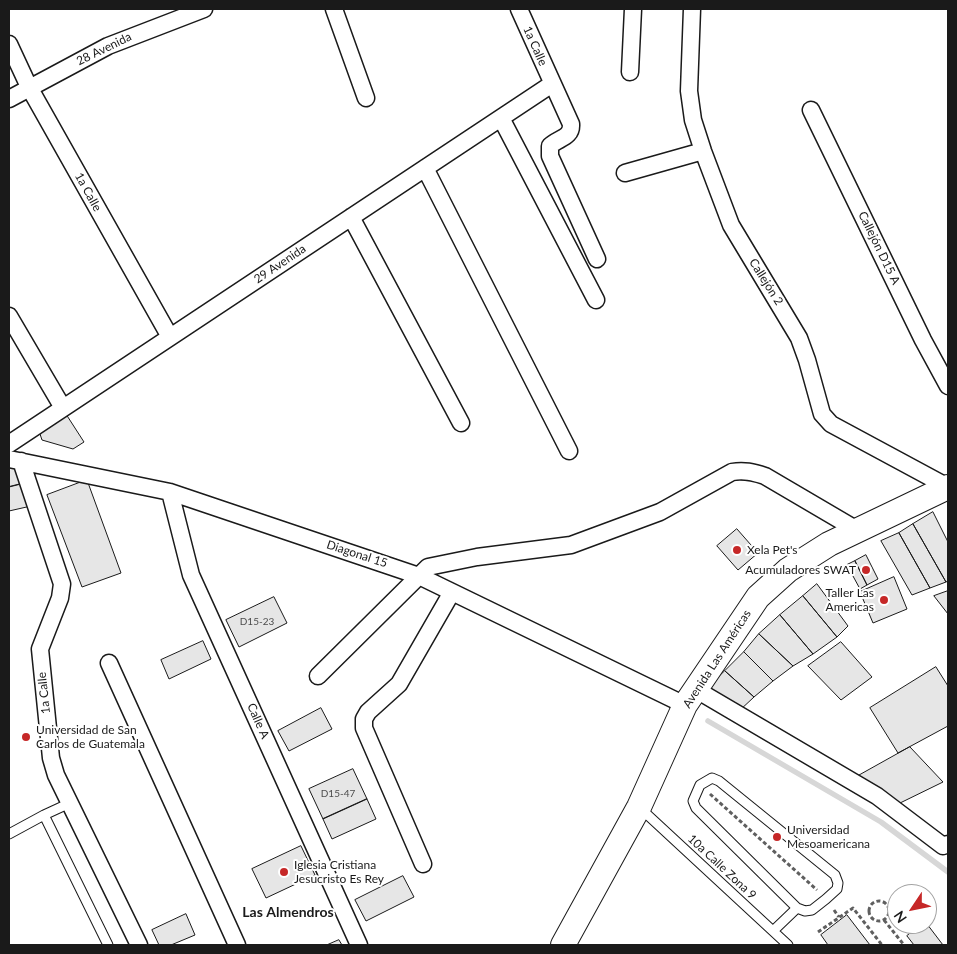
<!DOCTYPE html>
<meta charset="utf-8">
<style>
body{margin:0}
#map{position:relative;width:957px;height:954px;overflow:hidden;background:#fff;font-family:Lato,sans-serif}
canvas{display:block}
.frame{position:absolute;inset:0;border:10px solid #1a1a1a;pointer-events:none}
.north{position:absolute;left:887px;top:884px;width:50px;height:50px;box-sizing:border-box;background:#fff;border:1px solid #a3a3a3;border-radius:50%;rotate:236deg;font-size:14px;font-weight:700;line-height:20px;text-align:center;color:#1a1a1a}
.north::after{content:'';display:block;margin:auto;width:18px;height:22px;background:#c62828;clip-path:polygon(50% 0,100% 100%,50% 72%,0 100%)}
</style>
<div id="map">
<canvas width="957" height="954"></canvas>
<div class="frame"></div>
<div class="north">N</div>
</div>
<script>
const context = document.querySelector('canvas').getContext('2d');
context.lineJoin = 'round';
function trace(path, color, width, dash) {
  context.strokeStyle = color;
  context.lineWidth = width;
  context.lineCap = dash ? 'butt' : 'round';
  context.setLineDash(dash || []);
  context.stroke(path);
}
function paint(path, color) {
  context.fillStyle = color;
  context.fill(path, 'evenodd');
}
function drawText(font, color, halo, rows, align = 'center') {
  context.font = font + ' Lato,sans-serif';
  context.lineWidth = 4;
  context.setLineDash([]);
  context.textBaseline = 'middle';
  context.strokeStyle = halo;
  context.fillStyle = color;
  for (const [text, x, y, turn = 0] of rows) {
    context.save();
    context.translate(x, y);
    context.rotate((+turn || 0) * Math.PI / 180);
    context.textAlign = isNaN(turn) ? turn : align;
    if (halo) context.strokeText(text, 0, 0);
    context.fillText(text, 0, 0);
    context.restore();
  }
}
const stream = new Path2D(`
 M 708,721 L 881,822 L 948,872`);
const building = new Path2D(`
 M 64,411 L 84,442 L 73,449 L 42,440 L 38,428 Z
 M 14,462 L 21,484 L 9,487 L 9,463 Z
 M 87,480 L 121,573 L 82,587 L 47,495 Z
 M 21,484 L 31,506 L 9,511 L 9,487 Z
 M 933,512 L 948,542 L 948,581 L 946,582 L 913,524 Z
 M 913,524 L 946,582 L 930,588 L 899,533 Z
 M 737,529 L 758,553 L 738,570 L 717,546 Z
 M 899,533 L 930,588 L 912,595 L 881,541 Z
 M 866,555 L 878,579 L 867,585 L 855,561 Z
 M 855,561 L 867,585 L 860,589 L 847,565 Z
 M 894,577 L 907,609 L 873,623 L 860,592 Z
 M 817,584 L 848,626 L 837,637 L 803,596 Z
 M 948,591 L 948,614 L 934,596 Z
 M 803,596 L 837,637 L 813,654 L 780,615 Z
 M 274,597 L 287,623 L 239,647 L 226,620 Z
 M 780,615 L 813,654 L 793,666 L 759,634 Z
 M 759,634 L 793,666 L 773,681 L 744,652 Z
 M 203,641 L 211,659 L 169,679 L 161,660 Z
 M 841,642 L 872,677 L 841,700 L 808,666 Z
 M 744,652 L 773,681 L 754,697 L 725,671 Z
 M 936,667 L 948,686 L 948,726 L 898,753 L 870,708 Z
 M 725,671 L 754,697 L 739,711 L 707,688 Z
 M 321,708 L 332,729 L 289,751 L 278,731 Z
 M 910,747 L 943,782 L 898,804 L 858,776 Z
 M 353,769 L 367,799 L 323,819 L 309,789 Z
 M 367,799 L 376,819 L 332,839 L 323,819 Z
 M 301,846 L 315,875 L 266,898 L 252,869 Z
 M 403,876 L 414,897 L 366,921 L 355,900 Z
 M 186,914 L 195,935 L 171,945 L 159,945 L 152,930 Z
 M 847,915 L 870,945 L 828,945 L 821,935 Z
 M 922,924 L 927,924 L 943,945 L 914,945 L 907,936 Z
 M 339,940 L 342,945 L 327,945 Z`);
const path = new Path2D(`
 M 710,794 L 817,890
 M869 911a10 10 0 1 1 20 0a10 10 0 1 1-20 0Z
 M 834,910 L 839,917
 M 884,920 L 904,945
 M 818,932 L 853,908 L 882,945`);
const service = new Path2D(`
 M 712,778 L 719,781 L 835,875 L 838,883 L 837,889 L 826,899 L 812,910 L 805,911 L 797,908 L 696,808 L 693,801 L 700,785 Z
 M 639,807 L 788,945
 M 44,815 L 70,803
 M 9,834 L 44,815 L 108,945
 M 773,931 L 797,908`);
const minor = new Path2D(`
 M 334,9 L 366,98
 M 519,9 L 571,124 C 572,138 558,138 550,146 L 550,156 L 597,259
 M 692,9 L 689,91 L 693,120 L 703,151 L 731,225 L 799,338 L 807,360 L 822,414 L 831,424 L 948,487
 M 9,44 L 29,87 L 170,337
 M 630,72 L 633,9
 M 9,99 L 108,46 L 204,9
 M 811,110 L 923,340 L 948,386
 M 501,118 L 596,300
 M 425,168 L 569,451
 M 625,173 L 703,151
 M 351,217 L 461,423
 M 9,316 L 63,408
 M 9,444 L 552,84
 M 9,459 L 170,492 L 419,576 L 685,705
 M 21,461 L 62,584 L 60,598 L 40,649 L 51,758 L 56,775 L 139,945
 M 170,492 L 191,575 L 359,945
 M 109,663 L 237,945
 M 318,676 L 428,567 L 477,557 L 571,545 L 660,512 L 732,472 C 744,470 753,472 765,476 L 857,530
 M 695,689 L 877,796 L 943,846 L 948,844
 M 423,864 L 364,728 L 364,719 L 368,712 L 399,684 L 452,592`);
const secondary = new Path2D(`
 M 563,945 L 639,807 L 685,705 L 758,597 L 788,570 L 829,544 L 948,487`);
const markers = [
 [737,550,5,"#c62828"],
 [866,570,5,"#c62828"],
 [884,600,5,"#c62828"],
 [26,737,5,"#c62828"],
 [777,837,5,"#c62828"],
 [284,872,5,"#c62828"]
];
const numberNames = [
 ["D15-23",257,622],
 ["D15-47",338,794]
];
const streetNames = [
 ["1a Calle",535,46,66],
 ["28 Avenida",104,49,-26],
 ["1a Calle",88,192,61],
 ["Callejón D15 A",879,248,64],
 ["29 Avenida",280,264,-34],
 ["Callejón 2",766,282,58],
 ["Diagonal 15",357,554,18],
 ["Avenida Las Américas",717,659,-57],
 ["1a Calle",44,693,-96],
 ["Calle A",258,721,66],
 ["10a Calle Zona 9",722,867,43]
];
const poiNames = [
 ["Xela Pet's",747,550],
 ["Acumuladores SWAT",856,570,"right"],
 ["Taller Las",874,593,"right"],
 ["Americas",874,607,"right"],
 ["Universidad de San",36,730],
 ["Carlos de Guatemala",36,744],
 ["Universidad",787,830],
 ["Mesoamericana",787,844],
 ["Iglesia Cristiana",294,865],
 ["Jesucristo Es Rey",294,879]
];
const neighbourhoodNames = [
 ["Las Almendros",288,912]
];
trace(stream, '#d7d7d7', 5.5);
paint(building, '#e6e6e6');
trace(building, '#1a1a1a', 1);
trace(service, '#1a1a1a', 11);
trace(minor, '#1a1a1a', 19);
trace(secondary, '#1a1a1a', 26);
trace(path, '#5f5f5f', 3, [4, 2.5]);
trace(service, '#fff', 9);
trace(minor, '#fff', 16);
trace(secondary, '#fff', 24);
for (const [x, y, r, color] of markers) {
  const dot = new Path2D();
  dot.arc(x, y, r, 0, 2 * Math.PI);
  context.fillStyle = color;
  context.fill(dot);
  trace(dot, '#fff', 2);
}
drawText('10px', '#4d4d4d', null, numberNames);
drawText('12px', '#1a1a1a', '#fff', streetNames);
drawText('12px', '#1a1a1a', '#fff', poiNames, 'left');
drawText('bold 14px', '#1a1a1a', '#fff', neighbourhoodNames);
</script>
